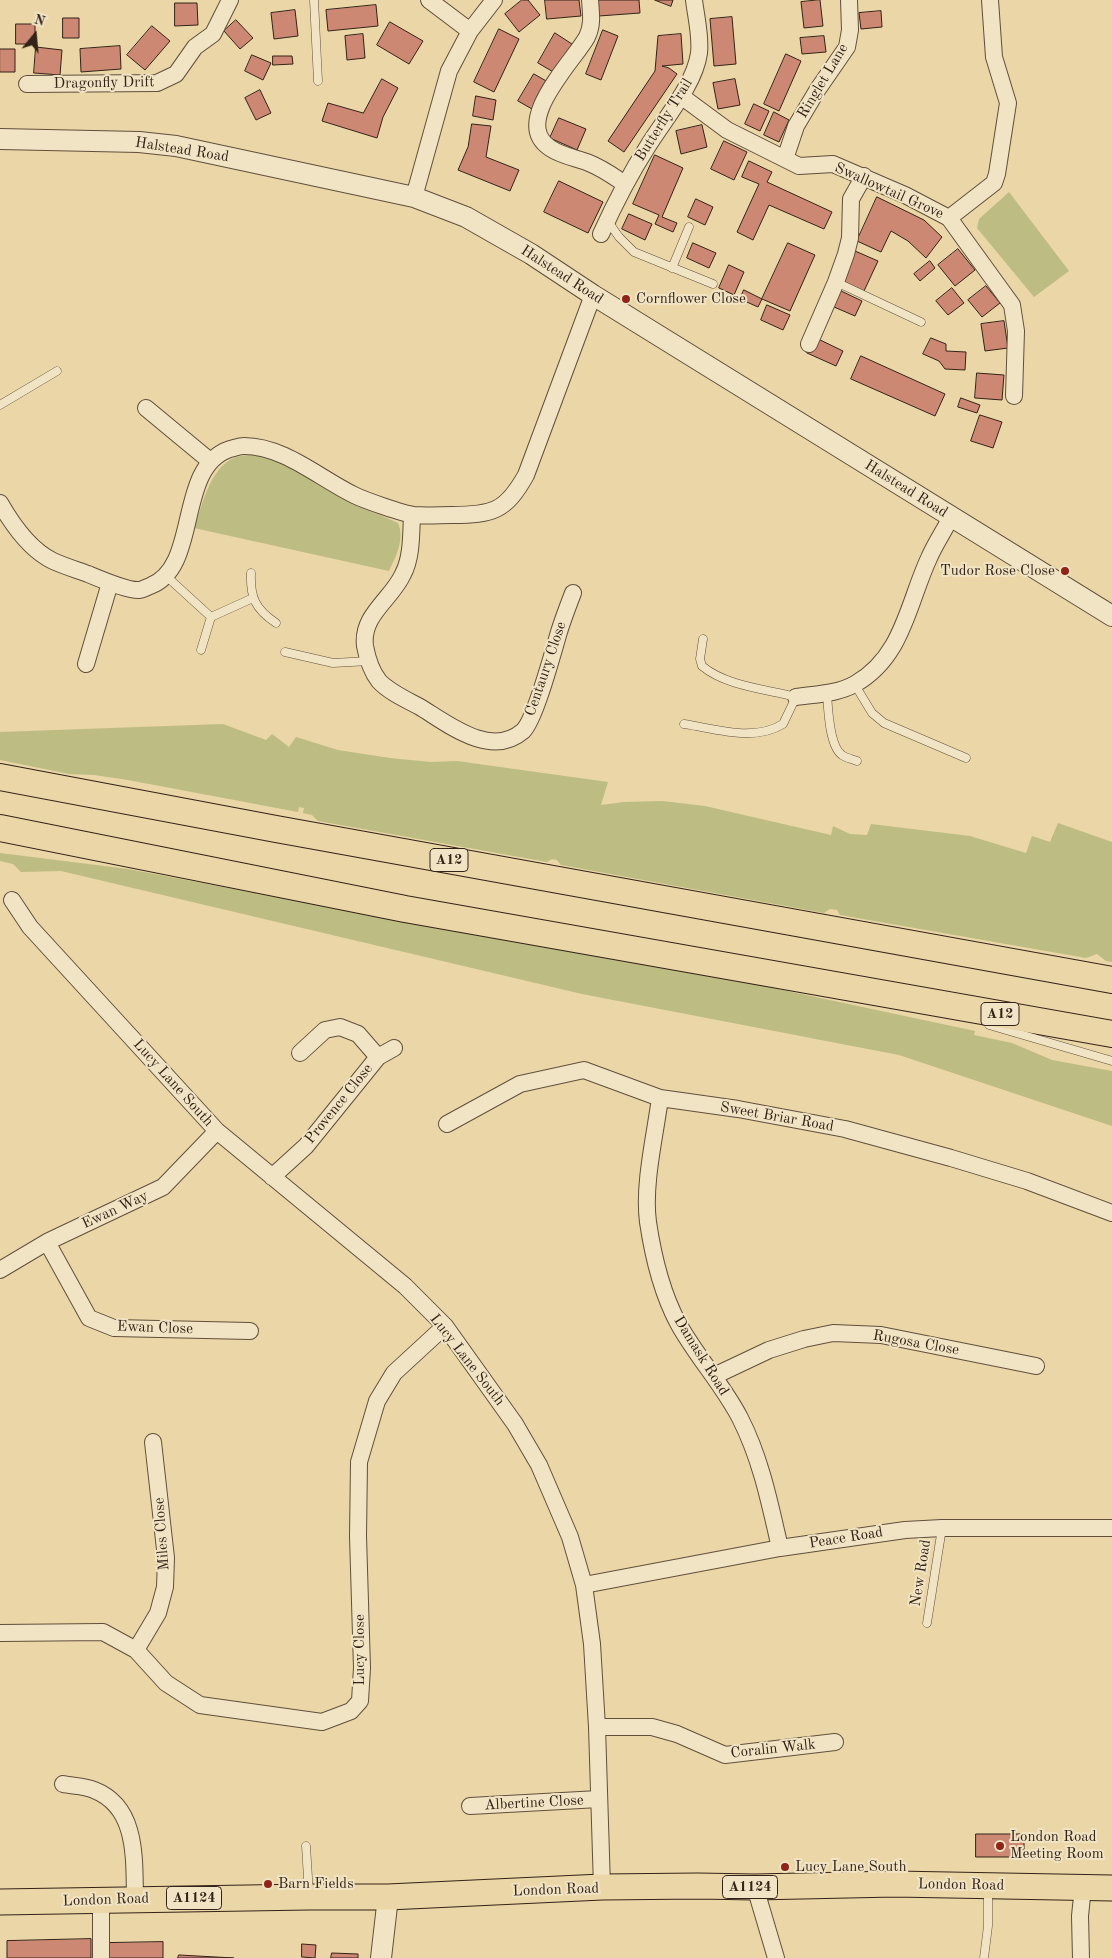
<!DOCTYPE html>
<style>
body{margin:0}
#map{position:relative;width:1112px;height:1958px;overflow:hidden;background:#ead6a6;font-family:"Old Standard TT",serif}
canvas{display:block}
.north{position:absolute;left:10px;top:10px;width:50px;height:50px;-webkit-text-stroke:4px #f1e4c5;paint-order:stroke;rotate:17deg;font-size:14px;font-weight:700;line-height:20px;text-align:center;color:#332218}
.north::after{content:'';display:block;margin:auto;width:18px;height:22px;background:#332218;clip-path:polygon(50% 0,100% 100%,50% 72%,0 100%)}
</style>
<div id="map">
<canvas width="1112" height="1958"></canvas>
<div class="north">N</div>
</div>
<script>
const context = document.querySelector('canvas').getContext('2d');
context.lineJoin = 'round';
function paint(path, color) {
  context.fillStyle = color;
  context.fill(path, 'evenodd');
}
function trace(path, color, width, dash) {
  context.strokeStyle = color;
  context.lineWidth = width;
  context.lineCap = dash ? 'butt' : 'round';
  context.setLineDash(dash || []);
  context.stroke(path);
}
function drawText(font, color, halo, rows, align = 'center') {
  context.font = font + ' "Old Standard TT",serif';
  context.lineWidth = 4;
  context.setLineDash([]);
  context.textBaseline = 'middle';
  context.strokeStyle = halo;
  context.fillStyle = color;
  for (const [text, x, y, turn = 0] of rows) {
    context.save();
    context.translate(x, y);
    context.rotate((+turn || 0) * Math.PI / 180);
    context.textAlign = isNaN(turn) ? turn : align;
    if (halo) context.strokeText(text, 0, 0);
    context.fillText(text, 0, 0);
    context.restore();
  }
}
const green = new Path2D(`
 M 1009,192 L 1069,271 L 1034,297 L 977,228 L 979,219 Z
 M 257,455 L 277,460 L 351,502 L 398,523 C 405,539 396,556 389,571 L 194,528 C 203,504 211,461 241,456 C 246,455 252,455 257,455 Z
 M 223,724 L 266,740 L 272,734 L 289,747 L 296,737 L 338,750 L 390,758 L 431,762 L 457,761 L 608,782 L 601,805 L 624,802 L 662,801 L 705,806 L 831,835 L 833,826 L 850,834 L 867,835 L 871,824 L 970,836 L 1026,853 L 1032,836 L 1050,842 L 1058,823 L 1112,842 L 1112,962 L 1106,961 L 1097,954 L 1086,958 L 840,915 L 837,910 L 830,909 L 824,913 L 561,865 L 557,860 L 552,859 L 547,862 L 318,821 L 312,815 L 303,813 L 304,808 L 299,807 L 298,812 L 128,780 L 94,775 L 69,774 L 0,760 L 0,732 Z
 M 0,853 L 128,869 L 298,901 L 717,976 L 975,1031 L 974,1035 L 1012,1043 L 1052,1060 L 1112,1071 L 1112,1126 L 899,1055 L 582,994 L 61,871 L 21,872 L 13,864 L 0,861 Z`);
const building = new Path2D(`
 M 522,0 L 528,0 L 540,15 L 519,32 L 505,14 Z
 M 545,0 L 579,0 L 581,16 L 547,19 Z
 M 598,0 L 639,0 L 640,13 L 599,16 Z
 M 655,0 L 673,0 L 671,6 Z
 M 820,0 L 823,26 L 804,28 L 801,2 Z
 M 175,3 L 197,3 L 198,25 L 175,26 Z
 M 376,5 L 378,26 L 328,31 L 326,10 Z
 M 295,10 L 298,36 L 274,39 L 271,13 Z
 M 881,11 L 882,27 L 861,29 L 859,13 Z
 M 732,17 L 736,64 L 714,66 L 710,19 Z
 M 63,18 L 79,18 L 79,38 L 63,38 Z
 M 236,20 L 253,38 L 240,49 L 224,31 Z
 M 390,22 L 423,41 L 409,64 L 377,45 Z
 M 16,24 L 35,24 L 35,44 L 16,44 Z
 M 152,26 L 170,41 L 145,70 L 127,55 Z
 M 499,29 L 519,39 L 494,92 L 474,82 Z
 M 603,30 L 618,36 L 601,80 L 586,74 Z
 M 555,33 L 572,44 L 555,73 L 538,63 Z
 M 363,34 L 365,58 L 347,60 L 345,36 Z
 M 681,34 L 683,64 L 662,66 L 669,68 L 677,74 L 624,152 L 608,141 L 655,71 L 658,36 Z
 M 824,36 L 826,52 L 802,54 L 800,38 Z
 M 120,46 L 121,69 L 81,72 L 80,49 Z
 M 36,47 L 62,50 L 60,75 L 34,73 Z
 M 0,49 L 15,49 L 15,72 L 0,72 Z
 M 786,54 L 801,61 L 779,111 L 764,104 Z
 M 252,55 L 271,63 L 263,80 L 245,71 Z
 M 273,56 L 292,56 L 293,64 L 273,65 Z
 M 534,74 L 548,82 L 532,109 L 518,101 Z
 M 382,79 L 398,88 L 383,117 L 377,138 L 322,121 L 328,103 L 363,113 Z
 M 735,79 L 740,105 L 718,109 L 713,83 Z
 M 260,90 L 271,113 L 256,120 L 245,98 Z
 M 476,96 L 496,100 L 493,120 L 473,116 Z
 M 754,104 L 769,111 L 760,131 L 745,124 Z
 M 774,112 L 789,120 L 779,142 L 764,135 Z
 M 559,118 L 586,129 L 577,150 L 550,138 Z
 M 472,124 L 491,126 L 486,157 L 519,170 L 510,191 L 458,170 L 468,147 Z
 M 702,125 L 707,147 L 681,154 L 676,131 Z
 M 724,141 L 747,152 L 734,180 L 711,169 Z
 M 655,155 L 683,168 L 662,217 L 677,223 L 673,232 L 655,224 L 659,215 L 633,204 Z
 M 749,161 L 772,172 L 767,182 L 832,212 L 824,229 L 769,205 L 753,240 L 737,232 L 759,184 L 742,177 Z
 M 559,181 L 603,202 L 588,233 L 544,212 Z
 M 877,197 L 924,220 L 942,237 L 926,258 L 908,241 L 891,231 L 881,252 L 857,241 Z
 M 696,199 L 713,207 L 705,225 L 688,217 Z
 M 629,214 L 652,224 L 645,240 L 622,229 Z
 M 693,243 L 716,253 L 709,268 L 687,258 Z
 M 788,243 L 815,255 L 790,311 L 762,299 Z
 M 958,249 L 975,270 L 955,286 L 938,265 Z
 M 855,251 L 878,261 L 864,291 L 841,281 Z
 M 930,261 L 935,268 L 920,281 L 914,274 Z
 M 729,265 L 744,272 L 734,295 L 719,288 Z
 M 986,286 L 1000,303 L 982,317 L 968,300 Z
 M 952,288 L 964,303 L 948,315 L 936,301 Z
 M 744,290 L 762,299 L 758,307 L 740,299 Z
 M 841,291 L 862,301 L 855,316 L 834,307 Z
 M 767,305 L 790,315 L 783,330 L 761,320 Z
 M 1004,321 L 1008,348 L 985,351 L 981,324 Z
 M 814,337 L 843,351 L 836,366 L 807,353 Z
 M 931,338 L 946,344 L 946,351 L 966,352 L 965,370 L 945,369 L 939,361 L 923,354 Z
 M 861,356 L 945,394 L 935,416 L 851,379 Z
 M 977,373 L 1004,375 L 1002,400 L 975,398 Z
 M 961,398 L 980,405 L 977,413 L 958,407 Z
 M 980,415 L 1002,422 L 993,448 L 971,441 Z
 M 976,1834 L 1024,1834 L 1024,1857 L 976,1857 Z
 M 91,1939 L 91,1958 L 7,1958 L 7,1941 Z
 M 163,1942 L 163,1958 L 108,1958 L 107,1943 Z
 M 302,1944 L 316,1945 L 315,1958 L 302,1957 Z
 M 332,1953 L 358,1954 L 358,1958 L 331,1958 Z
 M 179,1955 L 234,1958 L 178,1958 Z`);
const service = new Path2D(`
 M 314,0 L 318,81
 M 607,220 L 619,237 L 634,252 L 713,284
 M 672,268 L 689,227
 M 836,282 L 921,322
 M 0,405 L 57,371
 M 251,573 C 250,597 255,609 276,623
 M 165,575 L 211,617 L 201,650
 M 211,617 L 253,598
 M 285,652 L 333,663 L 369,661
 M 855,685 L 872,713 L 884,723 L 966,758
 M 827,693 C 828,708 829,746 842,755 C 846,758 852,759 857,761
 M 684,724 C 717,729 754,742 783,724 L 796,697 C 765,689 726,686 702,666 L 700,659 L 703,639
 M 989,1025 L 1112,1061
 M 927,1623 L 942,1528
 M 306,1846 L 309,1894
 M 984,1958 L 988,1926 L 988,1890`);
const minor = new Path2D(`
 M 429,0 L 470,31
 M 590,0 C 591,13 593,25 587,37 C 573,62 511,122 550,148 C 562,156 576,158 589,163 C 602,168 613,176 625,184
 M 27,84 L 157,83 L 176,74 L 195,47 L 213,34 L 230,0
 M 681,96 L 727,130 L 799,166 L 833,164 L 905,195 L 949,218 L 1012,305 L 1016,331 L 1014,396
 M 785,159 L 796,126 L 818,89 L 847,47 L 850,30 L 849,0
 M 414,197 L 449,71 L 470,31 L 494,0
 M 949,218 L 994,183 L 997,174 L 1008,103 L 994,57 L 990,0
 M 601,234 C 615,203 630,174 648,146 C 664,120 695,84 699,53 C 701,36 696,17 694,0
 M 809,344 L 836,282 L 846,254 L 850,238 L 851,199 L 864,176
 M 146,408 L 210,461
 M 0,503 C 12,524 30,550 53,561 C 64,566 77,570 88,574 C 100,579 128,591 139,590 C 142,590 147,587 150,586 C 201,567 175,467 230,449 C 235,448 239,446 244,446 C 284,446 319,478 354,495 C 364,500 404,514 414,515 C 427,516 440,515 452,515 C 493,515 506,511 526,475 L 593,295
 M 412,515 C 411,534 412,557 403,574 C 392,599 361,615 365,646 C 367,657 372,672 379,681 C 389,692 407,700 420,707 C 448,724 491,759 523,731 C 535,720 553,652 559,632 C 563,619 568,606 573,593
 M 86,664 L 110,583
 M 796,697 C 816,694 837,694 855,684 C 903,657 908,603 929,558 C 935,544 944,531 951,517
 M 12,900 L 30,927 L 217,1131 L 405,1286 L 445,1326 L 515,1424 L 539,1465 L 570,1537 L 584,1585 L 592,1644 L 597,1727 L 602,1887
 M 378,1057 L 394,1048
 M 660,1098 C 655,1136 643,1185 648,1222 C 653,1256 662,1293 678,1323 C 696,1356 723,1385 740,1418 C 761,1459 770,1504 780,1548
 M 447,1124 L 520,1084 L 584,1070 L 660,1098 L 738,1109 L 845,1129 L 951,1158 L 1027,1181 L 1112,1213
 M 272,1177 L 306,1146 L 378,1057 L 358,1034 L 340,1027 L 325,1030 L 300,1053
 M 47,1242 L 89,1318 L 114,1328 L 250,1331
 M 0,1270 L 47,1242 L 163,1187 L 217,1131
 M 714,1376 L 769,1350 L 804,1339 L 833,1333 L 881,1335 L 1036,1366
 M 584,1585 L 780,1548 L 905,1530 L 942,1528 L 1112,1528
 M 0,1633 L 103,1632 L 136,1650 L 166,1683 L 200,1705 L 322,1722 L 351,1711 L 360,1701 L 362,1668 L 358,1536 L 359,1462 L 377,1401 L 394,1373 L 445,1326
 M 136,1650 L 158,1613 L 165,1587 L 166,1558 L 153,1442
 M 597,1727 L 652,1727 L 677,1734 L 725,1755 L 835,1742
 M 63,1784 C 72,1786 85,1786 94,1790 C 138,1807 134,1859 135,1899
 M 470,1806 L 599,1799
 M 755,1887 L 776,1958
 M 101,1958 L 101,1901
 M 1081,1958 L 1080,1916 L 1083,1887`);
const tertiary = new Path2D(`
 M 0,139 L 139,142 L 176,146 L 414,197 L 466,217 L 531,254 L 593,295 L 1112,616
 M 381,1958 L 388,1897`);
const primary = new Path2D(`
 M 0,1902 L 309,1897 L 388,1897 L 602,1887 L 698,1886 L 755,1887 L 895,1884 L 1112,1888`);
const trunk = new Path2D(`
 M 0,777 L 276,829 L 1112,980
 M 0,828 L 405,909 L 1112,1034`);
const markers = [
 [626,299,5,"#8f2418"],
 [1065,571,5,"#8f2418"],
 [1000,1846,5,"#8f2418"],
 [785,1867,5,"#8f2418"],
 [268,1884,5,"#8f2418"]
];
const shields = [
 [449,860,38],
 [1000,1014,38],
 [750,1887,55],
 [194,1898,55]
];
const shieldNames = [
 ["A12",449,860],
 ["A12",1000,1014],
 ["A1124",750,1887],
 ["A1124",194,1898]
];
const streetNames = [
 ["Ringlet Lane",823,81,-59],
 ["Dragonfly Drift",104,83,-1],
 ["Butterfly Trail",664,120,-58],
 ["Halstead Road",182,150,9],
 ["Swallowtail Grove",889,191,24],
 ["Halstead Road",562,275,33],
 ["Halstead Road",906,489,32],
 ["Centaury Close",546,669,-71],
 ["Lucy Lane South",173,1083,48],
 ["Provence Close",339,1104,-51],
 ["Sweet Briar Road",777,1117,10],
 ["Ewan Way",115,1210,-25],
 ["Ewan Close",155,1328,2],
 ["Rugosa Close",916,1343,10],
 ["Damask Road",701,1356,58],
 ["Lucy Lane South",467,1360,52],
 ["Miles Close",162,1534,-94],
 ["Peace Road",846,1538,-9],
 ["New Road",921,1573,-81],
 ["Lucy Close",360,1650,-90],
 ["Coralin Walk",773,1749,-6],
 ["Albertine Close",534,1803,-3],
 ["London Road",961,1885,1],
 ["London Road",556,1890,-2],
 ["London Road",106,1900,-2]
];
const poiNames = [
 ["Cornflower Close",636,299],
 ["Tudor Rose Close",1055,571,"right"],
 ["London Road",1010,1837],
 ["Meeting Room",1010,1854],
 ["Lucy Lane South",795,1867],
 ["Barn Fields",278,1884]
];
paint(green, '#bdbc82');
paint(building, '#cd8873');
trace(building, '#332218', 1);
trace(service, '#614f3c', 9);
trace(minor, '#614f3c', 18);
trace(tertiary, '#614f3c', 22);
trace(primary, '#332218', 27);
trace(trunk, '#332218', 28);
trace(service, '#f1e4c5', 8);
trace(minor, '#f1e4c5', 16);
trace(tertiary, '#f1e4c5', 20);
trace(primary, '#ead6a6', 25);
trace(trunk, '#ead6a6', 26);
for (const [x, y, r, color] of markers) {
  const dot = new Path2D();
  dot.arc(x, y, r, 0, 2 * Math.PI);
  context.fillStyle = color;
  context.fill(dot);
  trace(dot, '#f1e4c5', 2);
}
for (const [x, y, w] of shields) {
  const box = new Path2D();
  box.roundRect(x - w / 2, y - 11.5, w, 23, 4);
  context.fillStyle = '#f1e4c5';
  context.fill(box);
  trace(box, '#332218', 1);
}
drawText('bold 14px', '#332218', null, shieldNames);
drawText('15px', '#332218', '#f1e4c5', streetNames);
drawText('15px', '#332218', '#f1e4c5', poiNames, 'left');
</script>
